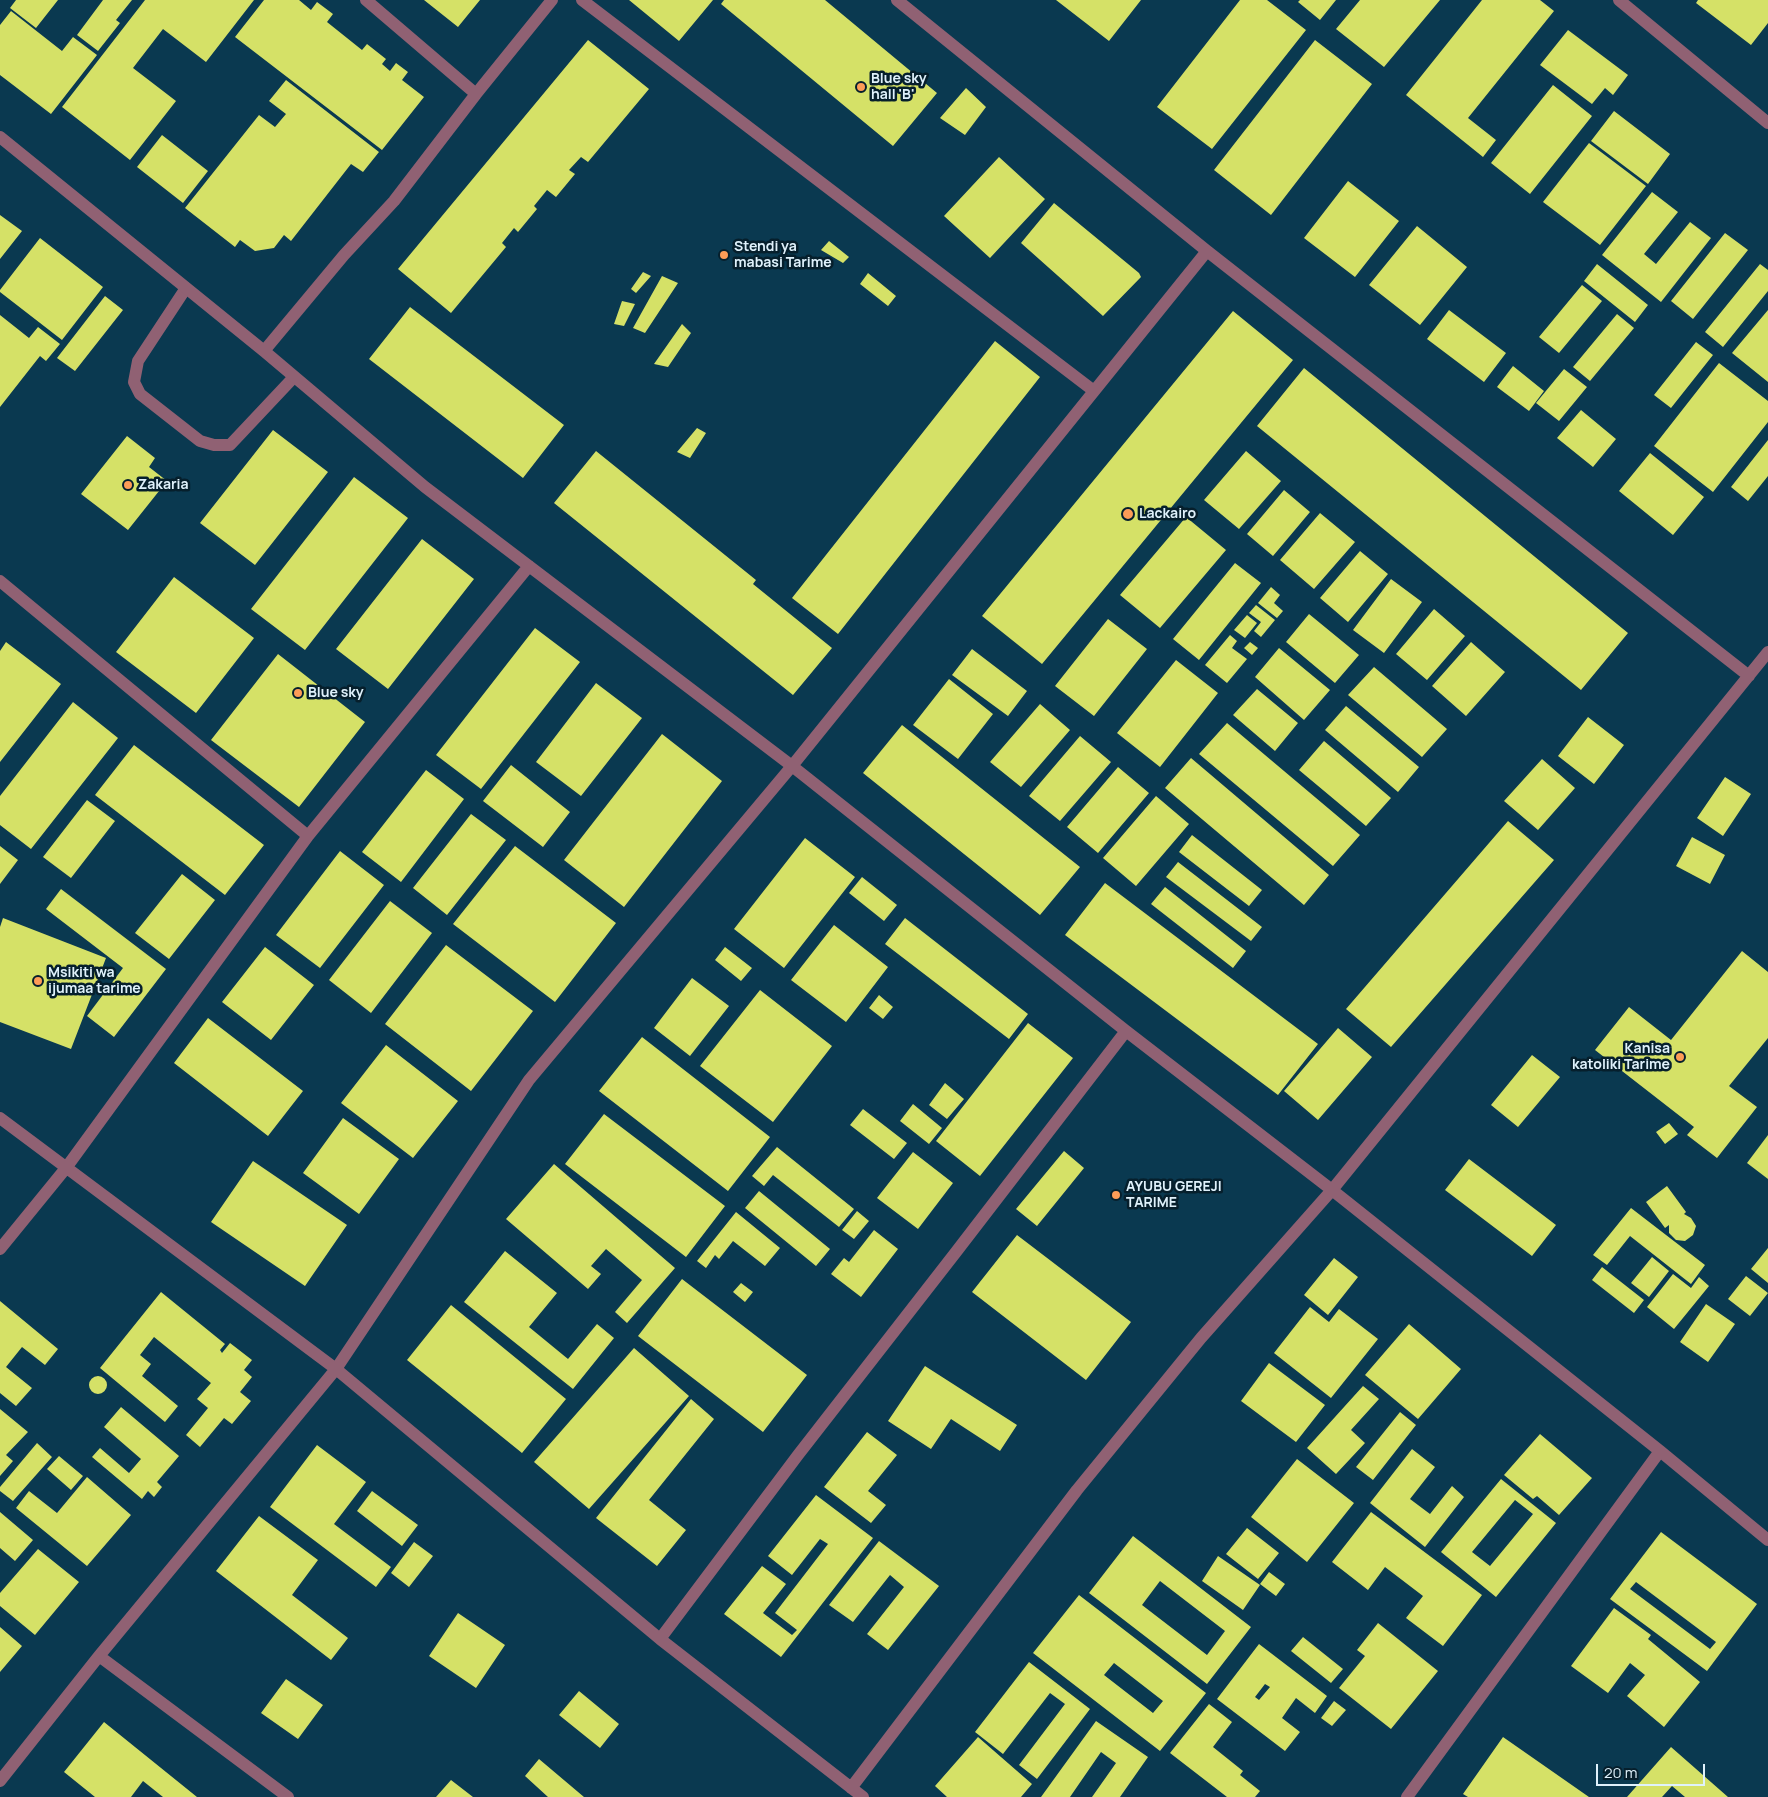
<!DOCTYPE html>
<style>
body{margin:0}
#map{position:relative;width:1768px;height:1797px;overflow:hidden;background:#0a3950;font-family:Manrope,sans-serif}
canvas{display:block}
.scale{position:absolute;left:1596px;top:1764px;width:109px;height:22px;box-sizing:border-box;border:2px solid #dff1fb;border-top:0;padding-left:6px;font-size:15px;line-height:18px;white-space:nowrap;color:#dff1fb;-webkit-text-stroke:4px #061f2c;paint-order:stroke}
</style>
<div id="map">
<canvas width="1768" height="1797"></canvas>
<div class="scale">20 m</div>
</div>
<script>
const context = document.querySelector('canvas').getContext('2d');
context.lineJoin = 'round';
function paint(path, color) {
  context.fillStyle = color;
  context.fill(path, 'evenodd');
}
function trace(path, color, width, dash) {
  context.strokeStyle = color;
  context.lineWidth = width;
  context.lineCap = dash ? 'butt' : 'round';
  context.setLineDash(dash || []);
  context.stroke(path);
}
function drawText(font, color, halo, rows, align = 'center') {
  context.font = font + ' Manrope,sans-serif';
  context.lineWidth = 5;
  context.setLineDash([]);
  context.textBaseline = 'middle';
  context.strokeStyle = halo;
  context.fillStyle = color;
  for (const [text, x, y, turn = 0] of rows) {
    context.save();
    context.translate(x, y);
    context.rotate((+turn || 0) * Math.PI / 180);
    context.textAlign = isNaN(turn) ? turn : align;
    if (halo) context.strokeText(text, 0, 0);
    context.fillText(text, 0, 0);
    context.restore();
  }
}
const building = new Path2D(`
 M 16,0 L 58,0 L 36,28 L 10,8 Z
 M 103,0 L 132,0 L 116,20 L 120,23 L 98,51 L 77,35 Z
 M 145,0 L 254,0 L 206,62 L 163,29 L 133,68 L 176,101 L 130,160 L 62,107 Z
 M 264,0 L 299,0 L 311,10 L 317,2 L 333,14 L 327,22 L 362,50 L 367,44 L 386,59 L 382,64 L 390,71 L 396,63 L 408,72 L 402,80 L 424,97 L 382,150 L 235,37 Z
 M 424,0 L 480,0 L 458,27 Z
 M 629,0 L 713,0 L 679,41 Z
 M 724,0 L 825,0 L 937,93 L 893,146 L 721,4 Z
 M 1056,0 L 1141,0 L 1109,41 Z
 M 1240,0 L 1267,0 L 1306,30 L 1212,149 L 1157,107 Z
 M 1300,0 L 1336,0 L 1320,20 L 1298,2 Z
 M 1360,0 L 1440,0 L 1384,67 L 1336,29 Z
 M 1482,0 L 1540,0 L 1554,11 L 1468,118 L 1496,140 L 1483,157 L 1406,95 Z
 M 1698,0 L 1768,0 L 1768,23 L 1751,45 L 1696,3 Z
 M 11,11 L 62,51 L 73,37 L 97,55 L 51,114 L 0,75 L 0,25 Z
 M 1568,30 L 1628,75 L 1613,95 L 1605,88 L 1592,104 L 1540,65 Z
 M 588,40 L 649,89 L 588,162 L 581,157 L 569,170 L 575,174 L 556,197 L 547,190 L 534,206 L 537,209 L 518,232 L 514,228 L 502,243 L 506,247 L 451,313 L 398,269 Z
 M 1315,40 L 1372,84 L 1271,215 L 1214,170 Z
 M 286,80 L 379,152 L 363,172 L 351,164 L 291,241 L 284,235 L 274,248 L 255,251 L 240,240 L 235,247 L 185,208 L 259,115 L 275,127 L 286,114 L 269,101 Z
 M 1553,85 L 1592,116 L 1530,194 L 1491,163 Z
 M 966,88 L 986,107 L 965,135 L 940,118 Z
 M 1614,111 L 1670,154 L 1648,184 L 1591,141 Z
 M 162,135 L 208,171 L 183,203 L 137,167 Z
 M 1589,143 L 1646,186 L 1600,245 L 1543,202 Z
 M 999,157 L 1045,199 L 990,258 L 944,216 Z
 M 1348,181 L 1399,221 L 1355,277 L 1304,238 Z
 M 1652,192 L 1678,212 L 1644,254 L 1656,264 L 1690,222 L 1711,238 L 1661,302 L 1602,255 Z
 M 1054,203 L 1139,273 L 1141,277 L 1103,316 L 1021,243 Z
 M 0,215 L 22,231 L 0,259 Z
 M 1417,226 L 1467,267 L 1420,325 L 1369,285 Z
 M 1725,233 L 1748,250 L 1693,319 L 1671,301 Z
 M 40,238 L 103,287 L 62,340 L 0,292 L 0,290 Z
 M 829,241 L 849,257 L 843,263 L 821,250 Z
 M 1597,264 L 1648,305 L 1635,322 L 1584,281 Z
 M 1760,264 L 1768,270 L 1768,291 L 1723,347 L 1705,332 Z
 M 643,272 L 651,276 L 636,293 L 631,289 Z
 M 868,273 L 896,296 L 888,306 L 860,284 Z
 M 662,276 L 678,283 L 645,333 L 633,328 Z
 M 1582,285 L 1602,301 L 1559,353 L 1539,337 Z
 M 105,296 L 123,310 L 75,371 L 57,358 Z
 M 622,301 L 635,304 L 624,326 L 614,324 Z
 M 410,307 L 564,425 L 523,478 L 369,359 Z
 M 1449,310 L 1506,353 L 1484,382 L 1427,339 Z
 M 1768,310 L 1768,382 L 1732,353 Z
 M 1233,311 L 1293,360 L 1042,664 L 982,616 Z
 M 1617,314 L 1634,328 L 1590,381 L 1573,367 Z
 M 0,315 L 29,338 L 38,327 L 60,344 L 46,361 L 40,356 L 0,407 Z
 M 682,324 L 691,333 L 668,367 L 654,364 Z
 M 995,341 L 1040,377 L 838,634 L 792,598 Z
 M 1696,342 L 1713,355 L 1671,408 L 1654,395 Z
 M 1719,363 L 1768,401 L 1768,422 L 1713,492 L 1654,446 Z
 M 1513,366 L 1544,391 L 1529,411 L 1497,387 Z
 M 1304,368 L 1628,633 L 1581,690 L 1257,426 Z
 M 1564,369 L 1587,387 L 1559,421 L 1536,403 Z
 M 1581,410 L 1616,439 L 1593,467 L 1557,438 Z
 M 697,428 L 706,433 L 690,458 L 677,452 Z
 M 273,430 L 328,472 L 255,565 L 200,523 Z
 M 127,436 L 155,458 L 149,467 L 167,481 L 128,530 L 81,494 Z
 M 1768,440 L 1768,476 L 1748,501 L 1731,487 Z
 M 596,451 L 756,580 L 753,584 L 832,648 L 793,695 L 554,503 Z
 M 1246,451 L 1281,481 L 1239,529 L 1204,500 Z
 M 1650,453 L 1704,497 L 1673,535 L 1619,491 Z
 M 354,477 L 408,518 L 305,650 L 251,609 Z
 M 1284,490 L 1310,512 L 1273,556 L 1247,534 Z
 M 1320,513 L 1355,542 L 1314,589 L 1280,560 Z
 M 1186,517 L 1226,550 L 1160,628 L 1120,595 Z
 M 422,539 L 474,579 L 388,689 L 336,649 Z
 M 1360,551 L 1388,574 L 1348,622 L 1320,598 Z
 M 1235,563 L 1261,583 L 1199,660 L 1173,639 Z
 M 174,577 L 254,638 L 196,713 L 116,652 Z
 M 1391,579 L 1422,602 L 1384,653 L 1353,630 Z
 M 1271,587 L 1280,595 L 1274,603 L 1283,611 L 1277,618 L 1258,603 Z
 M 1256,605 L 1275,620 L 1261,637 L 1254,631 L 1261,622 L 1249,613 Z
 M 1434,609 L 1465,636 L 1427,680 L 1396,654 Z
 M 1309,614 L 1359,655 L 1335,683 L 1286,642 Z
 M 1247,615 L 1257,623 L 1245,638 L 1234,630 Z
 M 1108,619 L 1147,649 L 1094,716 L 1055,686 Z
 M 535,628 L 580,662 L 481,789 L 436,755 Z
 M 1230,635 L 1237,641 L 1232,648 L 1247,659 L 1227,683 L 1205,665 Z
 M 6,642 L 61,684 L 0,762 L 0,651 Z
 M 1250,642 L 1258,648 L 1252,655 L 1244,648 Z
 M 1471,642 L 1505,672 L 1466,716 L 1432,686 Z
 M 1279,648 L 1330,690 L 1304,720 L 1255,677 Z
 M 972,649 L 1027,691 L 1008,716 L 952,675 Z
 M 278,654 L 365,722 L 299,807 L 211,740 Z
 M 1176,660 L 1218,693 L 1160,767 L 1117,733 Z
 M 1374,667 L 1447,729 L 1422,757 L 1348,695 Z
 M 949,679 L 993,714 L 958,759 L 913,725 Z
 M 596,683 L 642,718 L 581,796 L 536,762 Z
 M 1257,689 L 1298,723 L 1275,751 L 1233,715 Z
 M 73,702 L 118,738 L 31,849 L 0,825 L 0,796 Z
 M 1040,704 L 1070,730 L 1021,787 L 990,762 Z
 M 1346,706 L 1419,767 L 1398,792 L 1325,730 Z
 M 1588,717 L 1624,745 L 1594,784 L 1558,756 Z
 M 1227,723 L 1360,835 L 1333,866 L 1199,754 Z
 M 902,725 L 1080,867 L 1040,915 L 863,773 Z
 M 662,734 L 722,781 L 624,907 L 564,860 Z
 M 1080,736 L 1111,762 L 1060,821 L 1029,796 Z
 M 1324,741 L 1391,798 L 1366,826 L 1299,770 Z
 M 134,745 L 264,845 L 225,895 L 95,795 Z
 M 1191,758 L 1329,875 L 1304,905 L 1165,788 Z
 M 1542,759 L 1575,788 L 1538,830 L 1504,801 Z
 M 511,765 L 570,812 L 543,847 L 483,801 Z
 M 1118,767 L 1149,793 L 1098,853 L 1067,827 Z
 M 426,770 L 464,799 L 401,882 L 362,852 Z
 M 1725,777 L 1751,794 L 1723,836 L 1697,818 Z
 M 1156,796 L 1189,824 L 1136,886 L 1103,858 Z
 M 87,800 L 115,821 L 71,878 L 43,857 Z
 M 471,814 L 506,840 L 447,915 L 413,888 Z
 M 1508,821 L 1554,860 L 1391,1047 L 1346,1009 Z
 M 1192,835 L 1262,890 L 1249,906 L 1179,852 Z
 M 1692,837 L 1725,855 L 1710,884 L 1676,866 Z
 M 805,838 L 855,877 L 784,968 L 734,929 Z
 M 0,846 L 18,860 L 0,884 Z
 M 515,846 L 616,923 L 555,1002 L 453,924 Z
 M 340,851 L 384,885 L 320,968 L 276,935 Z
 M 1178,862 L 1262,927 L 1251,941 L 1166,877 Z
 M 182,874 L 215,900 L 169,959 L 135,933 Z
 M 862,877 L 897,905 L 884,921 L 849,893 Z
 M 1105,883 L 1318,1044 L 1278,1095 L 1065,935 Z
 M 1165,887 L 1246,951 L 1233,968 L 1151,904 Z
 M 61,889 L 166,969 L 114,1037 L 87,1016 L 123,968 L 46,909 Z
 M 390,901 L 432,933 L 371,1013 L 329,980 Z
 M 3,918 L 106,958 L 71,1049 L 0,1022 L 0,927 Z
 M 905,918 L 1028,1014 L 1009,1039 L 885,944 Z
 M 834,925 L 888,967 L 846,1022 L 791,980 Z
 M 446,945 L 533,1011 L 471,1091 L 385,1024 Z
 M 265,947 L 314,985 L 271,1040 L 222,1002 Z
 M 725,947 L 752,968 L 741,981 L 715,960 Z
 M 1742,951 L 1768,972 L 1768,1038 L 1729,1086 L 1757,1107 L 1717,1158 L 1687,1135 L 1694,1127 L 1595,1050 L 1629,1007 L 1671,1040 Z
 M 692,978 L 729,1006 L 690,1056 L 654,1028 Z
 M 760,990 L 832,1046 L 773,1122 L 700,1066 Z
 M 879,995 L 893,1007 L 883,1019 L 869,1008 Z
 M 208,1018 L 303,1091 L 268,1136 L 174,1063 Z
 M 1028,1023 L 1073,1058 L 980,1176 L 936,1141 Z
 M 1338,1028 L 1372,1057 L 1318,1120 L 1284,1091 Z
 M 642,1037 L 770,1137 L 728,1191 L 599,1091 Z
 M 386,1045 L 458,1101 L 413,1158 L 341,1103 Z
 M 1532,1055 L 1560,1077 L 1518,1127 L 1491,1105 Z
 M 945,1083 L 964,1099 L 947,1119 L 929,1105 Z
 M 913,1104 L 942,1128 L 929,1144 L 900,1121 Z
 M 863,1109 L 907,1143 L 894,1159 L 850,1125 Z
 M 604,1114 L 725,1206 L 686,1257 L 565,1164 Z
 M 343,1118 L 399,1159 L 359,1214 L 303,1173 Z
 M 1669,1123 L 1678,1134 L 1665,1144 L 1656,1132 Z
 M 1768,1135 L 1768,1179 L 1747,1163 Z
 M 777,1147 L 854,1209 L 839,1227 L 773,1175 L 764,1186 L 752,1176 Z
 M 1064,1151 L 1084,1168 L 1037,1226 L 1016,1209 Z
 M 913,1152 L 953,1183 L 918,1229 L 877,1198 Z
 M 1469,1159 L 1556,1225 L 1532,1256 L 1445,1190 Z
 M 253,1161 L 347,1225 L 305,1286 L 211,1222 Z
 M 554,1164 L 675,1268 L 627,1323 L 615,1312 L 642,1280 L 606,1249 L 591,1266 L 601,1274 L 588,1289 L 506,1219 Z
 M 1667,1186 L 1686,1212 L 1684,1214 L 1691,1218 L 1696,1226 L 1693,1235 L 1685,1241 L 1676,1240 L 1669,1233 L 1669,1225 L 1665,1228 L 1646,1202 Z
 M 759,1191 L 830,1249 L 816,1266 L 745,1208 Z
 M 1631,1208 L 1705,1265 L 1691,1284 L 1630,1236 L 1607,1265 L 1593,1255 Z
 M 857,1211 L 869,1221 L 854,1239 L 842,1230 Z
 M 736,1212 L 780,1248 L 765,1266 L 733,1241 L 719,1259 L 715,1255 L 706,1268 L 697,1261 Z
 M 874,1230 L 898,1249 L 861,1297 L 831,1274 L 844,1258 L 849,1262 Z
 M 1017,1235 L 1131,1322 L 1086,1380 L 972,1292 Z
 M 1768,1248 L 1768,1283 L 1751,1269 Z
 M 505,1251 L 557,1293 L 529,1327 L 568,1359 L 597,1324 L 614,1338 L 573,1389 L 464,1302 Z
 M 1652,1257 L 1669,1271 L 1649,1297 L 1631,1283 Z
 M 1334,1258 L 1358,1277 L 1328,1315 L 1304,1295 Z
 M 1602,1267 L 1644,1300 L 1634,1313 L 1592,1280 Z
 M 1673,1274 L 1691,1288 L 1699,1277 L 1709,1286 L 1674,1329 L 1647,1307 Z
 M 1746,1276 L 1768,1293 L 1750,1316 L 1728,1299 Z
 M 682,1279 L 807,1375 L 763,1432 L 638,1336 Z
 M 741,1283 L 753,1292 L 745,1302 L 733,1292 Z
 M 161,1292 L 225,1344 L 220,1350 L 222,1353 L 230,1343 L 252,1360 L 244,1370 L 252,1377 L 240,1392 L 251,1401 L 232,1424 L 224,1418 L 200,1447 L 186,1435 L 208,1408 L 197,1399 L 211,1383 L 154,1337 L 140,1355 L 151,1364 L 142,1376 L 178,1406 L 165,1422 L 100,1368 Z
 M 0,1301 L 58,1349 L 45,1365 L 22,1347 L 6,1367 L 32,1388 L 16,1406 L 0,1393 Z
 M 1706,1304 L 1735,1324 L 1708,1362 L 1680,1342 Z
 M 451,1305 L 566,1399 L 522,1453 L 407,1360 Z
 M 1310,1307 L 1329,1322 L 1339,1309 L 1378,1339 L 1331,1398 L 1274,1353 Z
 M 1409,1324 L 1461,1369 L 1418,1419 L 1365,1375 Z
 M 634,1348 L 689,1396 L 589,1509 L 534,1462 Z
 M 1269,1363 L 1325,1405 L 1296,1442 L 1241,1401 Z
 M 925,1366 L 1017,1425 L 1000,1451 L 951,1419 L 931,1449 L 888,1421 Z
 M89 1385a9 9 0 1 1 18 0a9 9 0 1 1-18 0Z
 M 1363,1386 L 1379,1399 L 1351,1430 L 1365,1443 L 1336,1474 L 1307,1448 Z
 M 691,1399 L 714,1419 L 649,1500 L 686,1530 L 657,1566 L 596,1518 Z
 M 121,1407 L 179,1456 L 157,1482 L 162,1487 L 154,1497 L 148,1491 L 142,1499 L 92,1457 L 100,1448 L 129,1473 L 141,1459 L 104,1427 Z
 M 0,1409 L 28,1432 L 6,1455 L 13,1461 L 0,1476 Z
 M 1400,1412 L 1416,1425 L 1373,1480 L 1356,1467 Z
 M 867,1432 L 897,1455 L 868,1491 L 886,1505 L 871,1523 L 824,1487 Z
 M 1540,1434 L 1592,1478 L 1559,1515 L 1537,1496 L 1533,1499 L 1504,1475 Z
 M 37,1443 L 52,1457 L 13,1501 L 0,1491 L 0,1487 Z
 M 317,1445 L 366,1482 L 334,1524 L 391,1567 L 376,1587 L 270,1507 Z
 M 1412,1449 L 1435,1467 L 1410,1499 L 1430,1514 L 1452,1486 L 1464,1497 L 1425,1547 L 1370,1503 Z
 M 59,1456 L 83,1476 L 71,1490 L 47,1469 Z
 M 1297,1459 L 1354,1503 L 1307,1562 L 1251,1517 Z
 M 87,1477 L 131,1515 L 87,1566 L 16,1508 L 29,1491 L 57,1513 Z
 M 1501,1479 L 1556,1523 L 1496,1597 L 1441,1552 ZM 1515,1500 L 1533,1514 L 1490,1566 L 1472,1552 Z
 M 372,1491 L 418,1525 L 402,1546 L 357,1511 Z
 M 816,1495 L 873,1538 L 781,1657 L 724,1614 L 762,1566 L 786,1584 L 763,1613 L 792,1635 L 797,1630 L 775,1613 L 828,1544 L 820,1539 L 792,1575 L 768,1556 Z
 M 0,1512 L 33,1540 L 15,1561 L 0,1548 Z
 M 1371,1512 L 1482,1595 L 1443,1646 L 1406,1618 L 1423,1596 L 1385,1567 L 1368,1590 L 1332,1562 Z
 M 259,1516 L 318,1560 L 292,1595 L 348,1638 L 331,1660 L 216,1571 Z
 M 1247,1528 L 1279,1553 L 1258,1579 L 1226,1554 Z
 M 1661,1532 L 1757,1604 L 1707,1671 L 1610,1599 ZM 1636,1582 L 1716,1642 L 1710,1649 L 1630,1589 Z
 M 1133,1536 L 1251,1627 L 1207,1684 L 1089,1593 ZM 1160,1581 L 1225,1631 L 1207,1655 L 1142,1605 Z
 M 879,1541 L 939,1586 L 888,1650 L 867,1634 L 904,1587 L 890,1575 L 853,1622 L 829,1605 Z
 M 414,1542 L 433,1556 L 409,1587 L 391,1573 Z
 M 38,1549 L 79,1582 L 35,1635 L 0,1606 L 0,1593 Z
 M 1218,1556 L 1260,1585 L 1243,1610 L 1202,1581 Z
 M 1269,1572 L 1285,1584 L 1276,1596 L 1260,1584 Z
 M 1079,1595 L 1206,1693 L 1160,1751 L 1033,1653 ZM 1114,1663 L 1163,1701 L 1153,1713 L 1104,1675 Z
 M 1614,1608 L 1651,1635 L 1648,1639 L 1700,1682 L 1664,1727 L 1627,1696 L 1645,1675 L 1630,1663 L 1608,1693 L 1571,1666 Z
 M 458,1613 L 505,1645 L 476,1688 L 429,1656 Z
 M 1378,1623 L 1438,1671 L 1391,1729 L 1339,1688 L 1365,1656 L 1357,1650 Z
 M 0,1627 L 22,1646 L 0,1672 Z
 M 1303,1637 L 1343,1669 L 1331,1683 L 1291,1651 Z
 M 1259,1644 L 1327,1696 L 1315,1713 L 1296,1698 L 1282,1718 L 1300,1732 L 1285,1751 L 1217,1699 ZM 1265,1684 L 1270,1687 L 1259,1700 L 1255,1697 Z
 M 1029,1662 L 1090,1709 L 1037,1779 L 1019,1765 L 1065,1704 L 1050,1693 L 1003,1754 L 975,1732 Z
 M 286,1679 L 323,1705 L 298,1739 L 261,1713 Z
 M 579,1691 L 619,1724 L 600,1748 L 559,1715 Z
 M 1334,1701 L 1346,1710 L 1332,1726 L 1321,1718 Z
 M 1209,1704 L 1232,1722 L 1213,1747 L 1243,1771 L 1240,1775 L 1260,1791 L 1255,1797 L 1227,1797 L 1170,1753 Z
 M 1096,1721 L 1148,1757 L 1120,1797 L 1092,1797 L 1116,1763 L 1101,1752 L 1070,1797 L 1041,1797 Z
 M 104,1722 L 197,1797 L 163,1797 L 143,1781 L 131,1797 L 95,1797 L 64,1772 Z
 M 978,1737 L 1032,1784 L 1021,1797 L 947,1797 L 935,1786 Z
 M 1503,1737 L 1589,1797 L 1468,1797 L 1463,1794 Z
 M 1671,1747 L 1728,1797 L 1685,1797 L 1672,1786 L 1662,1797 L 1627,1797 Z
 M 539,1759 L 584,1797 L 548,1797 L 525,1776 Z
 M 451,1780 L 473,1797 L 436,1797 Z`);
const service = new Path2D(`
 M 186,288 L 138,361 L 134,382 L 140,394 L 200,441 L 214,445 L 230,445 L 294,377`);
const minor = new Path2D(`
 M 366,0 L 476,94
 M 582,0 L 1094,391
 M 897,0 L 1207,251 L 1749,676
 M 1619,0 L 1768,123
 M 0,137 L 264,351 L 425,487 L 792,766 L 1126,1031 L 1332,1190 L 1660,1451 L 1768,1540
 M 264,351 L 344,255 L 394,201 L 476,94 L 552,0
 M 0,581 L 308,836
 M 0,1118 L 336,1369 L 660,1639 L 863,1797
 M 0,1249 L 66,1168 L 308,836 L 529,566
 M 660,1639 L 798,1455 L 956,1252 L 1126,1031
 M 99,1656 L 288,1797
 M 0,1781 L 99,1656 L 336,1369 L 529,1080 L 792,766 L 1207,251
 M 851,1788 L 1077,1490 L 1201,1338 L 1332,1190 L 1768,652
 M 1407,1797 L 1660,1451`);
const markers = [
 [861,87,5,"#fd9c57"],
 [724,255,5,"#fd9c57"],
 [128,485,5,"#fd9c57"],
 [1128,514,6,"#fd9c57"],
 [298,693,5,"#fd9c57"],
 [38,981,5,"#fd9c57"],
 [1680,1057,5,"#fd9c57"],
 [1116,1195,5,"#fd9c57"]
];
const poiNames = [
 ["Blue sky",871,79],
 ["hall 'B'",871,95],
 ["Stendi ya",734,247],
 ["mabasi Tarime",734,263],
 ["Zakaria",138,485],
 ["Lackairo",1139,514],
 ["Blue sky",308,693],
 ["Msikiti wa",48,973],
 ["ijumaa tarime",48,989],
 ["Kanisa",1670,1049,"right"],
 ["katoliki Tarime",1670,1065,"right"],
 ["AYUBU GEREJI",1126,1187],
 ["TARIME",1126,1203]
];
paint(building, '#d5e167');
trace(service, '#906173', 12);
trace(minor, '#906173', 12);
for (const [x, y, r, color] of markers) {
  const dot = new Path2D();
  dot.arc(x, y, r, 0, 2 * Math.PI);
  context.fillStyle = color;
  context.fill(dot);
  trace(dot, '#061f2c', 2);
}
drawText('bold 14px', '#dff1fb', '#061f2c', poiNames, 'left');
</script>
